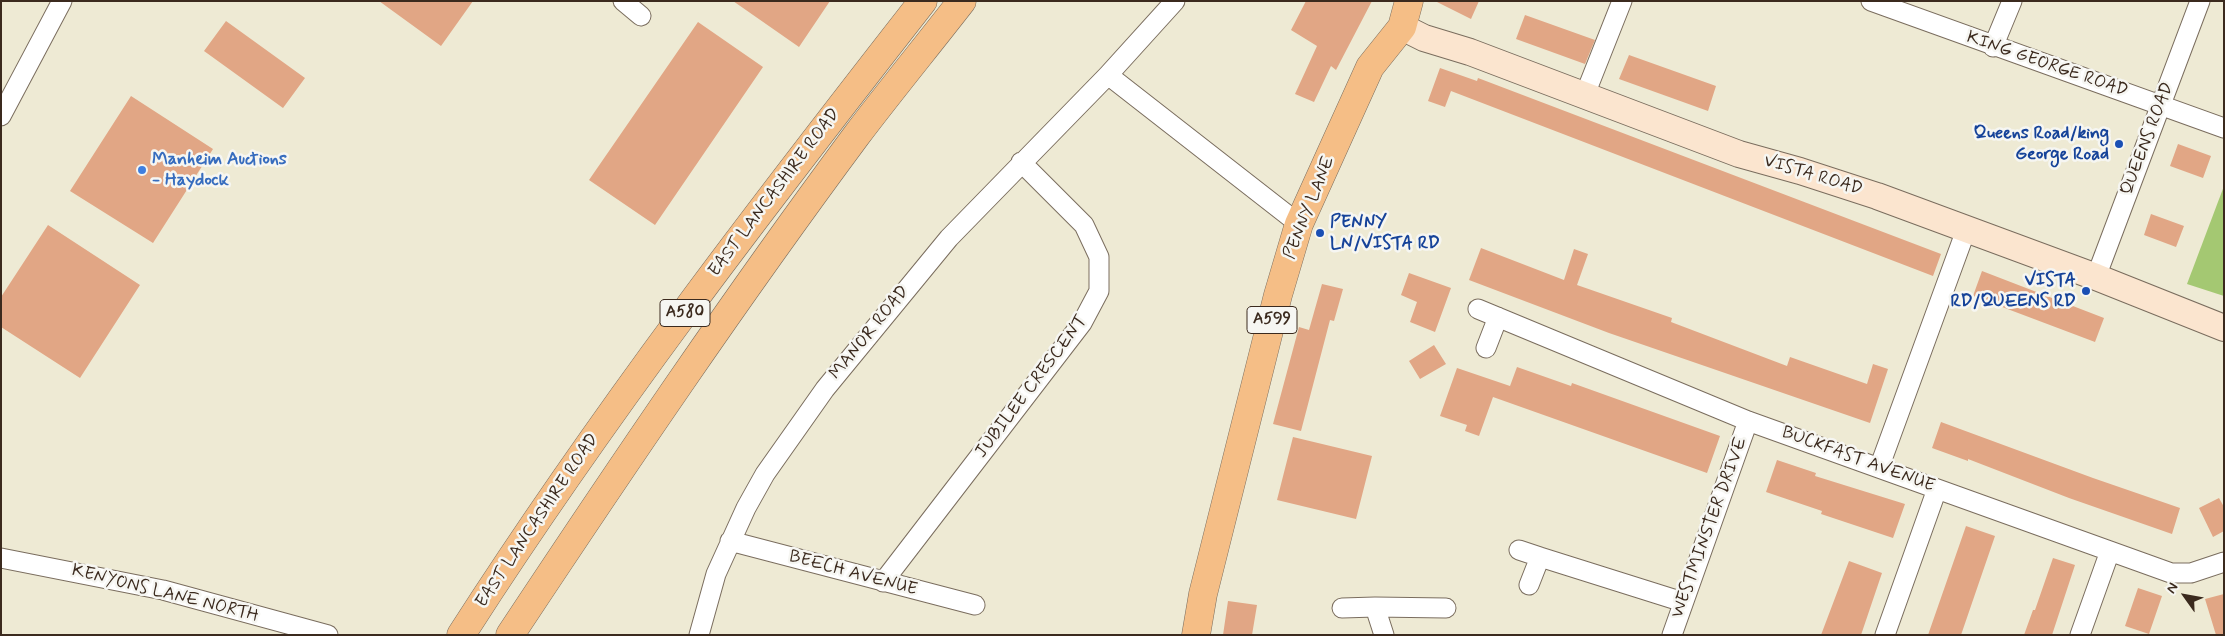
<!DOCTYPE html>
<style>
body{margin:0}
#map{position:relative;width:2225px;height:636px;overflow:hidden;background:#eeead4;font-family:Mynerve,sans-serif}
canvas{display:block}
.frame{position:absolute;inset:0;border:2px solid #3b2a1e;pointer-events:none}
.north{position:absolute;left:2160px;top:571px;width:50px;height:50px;-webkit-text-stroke:4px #f6f6f2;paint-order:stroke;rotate:302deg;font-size:14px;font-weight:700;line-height:20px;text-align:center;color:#3b2a1e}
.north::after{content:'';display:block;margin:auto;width:18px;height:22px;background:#3b2a1e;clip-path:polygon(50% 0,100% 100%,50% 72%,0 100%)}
</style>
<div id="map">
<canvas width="2225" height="636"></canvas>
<div class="frame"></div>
<div class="north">N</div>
</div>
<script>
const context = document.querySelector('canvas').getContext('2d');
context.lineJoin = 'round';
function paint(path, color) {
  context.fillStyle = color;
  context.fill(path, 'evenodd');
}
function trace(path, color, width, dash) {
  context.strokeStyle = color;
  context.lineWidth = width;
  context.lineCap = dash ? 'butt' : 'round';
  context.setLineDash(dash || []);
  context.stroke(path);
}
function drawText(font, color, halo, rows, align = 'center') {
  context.font = font + ' Mynerve,sans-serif';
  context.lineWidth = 5;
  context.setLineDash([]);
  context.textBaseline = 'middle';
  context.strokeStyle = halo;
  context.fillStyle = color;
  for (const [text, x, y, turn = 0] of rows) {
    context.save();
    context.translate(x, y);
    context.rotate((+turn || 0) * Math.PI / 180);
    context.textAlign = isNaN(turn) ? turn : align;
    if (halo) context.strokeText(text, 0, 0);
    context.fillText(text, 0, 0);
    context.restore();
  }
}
const green = new Path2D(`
 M 2224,186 L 2224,296 L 2187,284 Z`);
const building = new Path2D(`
 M 379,1 L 473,1 L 441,46 Z
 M 733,1 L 830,1 L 799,47 Z
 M 1306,1 L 1372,1 L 1336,70 L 1331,66 L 1314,102 L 1295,94 L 1317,46 L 1291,30 Z
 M 1435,1 L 1479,1 L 1471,19 Z
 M 1525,15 L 1595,40 L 1585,64 L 1516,39 Z
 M 226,21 L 305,78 L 283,108 L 204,51 Z
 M 698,22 L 763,67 L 655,225 L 589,180 Z
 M 1629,55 L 1716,86 L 1708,111 L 1619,79 Z
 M 1440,68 L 1477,81 L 1478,78 L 1941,254 L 1933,276 L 1451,91 L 1445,107 L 1428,101 Z
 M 131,96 L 213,149 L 153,243 L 70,191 Z
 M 2178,144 L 2211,156 L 2203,178 L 2170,166 Z
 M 2151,214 L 2184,226 L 2176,247 L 2144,235 Z
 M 48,225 L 140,285 L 80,378 L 1,327 L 1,297 Z
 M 1481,248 L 1564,280 L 1574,249 L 1588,254 L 1577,285 L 1672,318 L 1671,322 L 1787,366 L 1790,357 L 1867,384 L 1873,364 L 1888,369 L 1870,423 L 1609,333 L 1469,280 Z
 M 1982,271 L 2104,318 L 2095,342 L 1973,296 Z
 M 1409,273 L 1451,288 L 1435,332 L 1410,322 L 1417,302 L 1401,295 Z
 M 1322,284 L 1343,289 L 1334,321 L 1330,320 L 1301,431 L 1273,424 L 1299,327 L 1309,330 Z
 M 1434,345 L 1446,364 L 1420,379 L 1409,361 Z
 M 1517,367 L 1571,386 L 1572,383 L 1720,436 L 1707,473 L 1493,397 L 1479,436 L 1465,431 L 1467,425 L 1440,416 L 1457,368 L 1510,386 Z
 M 1941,422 L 2093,478 L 2180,508 L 2172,534 L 2069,498 L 1968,459 L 1968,461 L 1932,448 Z
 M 1293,437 L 1372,456 L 1356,519 L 1277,500 Z
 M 1777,460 L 1816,473 L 1815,476 L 1905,504 L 1893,538 L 1821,514 L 1822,511 L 1766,492 Z
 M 2219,498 L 2224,507 L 2224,531 L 2213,537 L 2199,508 Z
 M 1966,526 L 1995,536 L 1961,635 L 1928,635 Z
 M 2053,558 L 2075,565 L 2052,635 L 2024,635 L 2033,610 L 2035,610 Z
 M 1849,561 L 1882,573 L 1861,635 L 1821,635 Z
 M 2138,588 L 2162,596 L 2149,634 L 2125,626 Z
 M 2224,594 L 2224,635 L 2216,635 L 2205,599 Z
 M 1228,601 L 1257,605 L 1252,635 L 1223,635 Z`);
const street = new Path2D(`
 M 623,1 L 641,16
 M 1871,1 L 2224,128
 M 1993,47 L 2012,1
 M 1108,75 L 1299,224
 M 1584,97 L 1622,1
 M 1,116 L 62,1
 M 2096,277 L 2200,1
 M 1478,309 L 1748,421 L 2171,573 L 2191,573 L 2224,562
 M 1486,348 L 1498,317
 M 1879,468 L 1966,230
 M 730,541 L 975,605
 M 1519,550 L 1540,557 L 1529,585
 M 1540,557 L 1683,602
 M 1,558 L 163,590 L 328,635
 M 883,582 L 1082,323 L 1099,291 L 1099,257 L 1084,225 L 1021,162
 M 1342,608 L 1375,607
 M 699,635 L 716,574 L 746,508 L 765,474 L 825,389 L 949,238 L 1108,75 L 1175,1
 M 1384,635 L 1375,607 L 1446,608
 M 1672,635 L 1748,421
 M 1885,635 L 1937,489
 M 2080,635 L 2110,551`);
const secondary = new Path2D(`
 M 1402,27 L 1424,38 L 1470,52 L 1739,154 L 1800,171 L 1877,196 L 2096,277 L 2224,328`);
const primary = new Path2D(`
 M 1196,635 L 1203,594 L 1278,295 L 1299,224 L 1370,67 L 1402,27 L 1409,1`);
const highway = new Path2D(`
 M 461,635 C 602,415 762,207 923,1
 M 510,635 C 622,466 735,299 856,136 C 890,91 927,46 962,1`);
const markers = [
 [2119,144,5,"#1a4fb4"],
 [142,170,5,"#3f7fe0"],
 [1320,233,5,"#1a4fb4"],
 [2086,291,5,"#1a4fb4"]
];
const shields = [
 [685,313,50],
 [1272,320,50]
];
const shieldNames = [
 ["A580",685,313],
 ["A599",1272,320]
];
const streetNames = [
 ["KING GEORGE ROAD",2047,65,19],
 ["QUEENS ROAD",2148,139,-69],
 ["VISTA ROAD",1813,176,17],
 ["EAST LANCASHIRE ROAD",775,193,-53],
 ["PENNY LANE",1310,208,-68],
 ["MANOR ROAD",870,333,-51],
 ["JUBILEE CRESCENT",1032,387,-53],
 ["BUCKFAST AVENUE",1858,460,20],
 ["EAST LANCASHIRE ROAD",538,521,-56],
 ["WESTMINSTER DRIVE",1710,528,-70],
 ["BEECH AVENUE",853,574,15],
 ["KENYONS LANE NORTH",165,594,14]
];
const transitNames = [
 ["Queens Road/king",2109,134],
 ["George Road",2109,155],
 ["PENNY",1330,223,"left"],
 ["LN/VISTA RD",1330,244,"left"],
 ["VISTA",2076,281],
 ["RD/QUEENS RD",2076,302]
];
const shopNames = [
 ["Manheim Auctions",152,160],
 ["- Haydock",152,181]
];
paint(green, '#a4c872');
paint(building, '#e1a685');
trace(street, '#7a6d5e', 21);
trace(secondary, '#7a6d5e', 28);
trace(primary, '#7a6d5e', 29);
trace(highway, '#7a6d5e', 29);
trace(street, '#fff', 19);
trace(secondary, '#fbe5cf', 26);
trace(primary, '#f5be86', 28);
trace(highway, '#f5be86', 28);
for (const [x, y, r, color] of markers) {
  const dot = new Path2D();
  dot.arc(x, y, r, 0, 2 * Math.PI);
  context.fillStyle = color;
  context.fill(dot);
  trace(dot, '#f6f6f2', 2);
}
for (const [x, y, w] of shields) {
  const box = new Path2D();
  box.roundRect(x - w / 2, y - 13.5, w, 27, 4);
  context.fillStyle = '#f6f6f2';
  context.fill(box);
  trace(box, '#3b2a1e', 1);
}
drawText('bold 16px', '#3b2a1e', null, shieldNames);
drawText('18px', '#3b2a1e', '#f6f6f2', streetNames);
drawText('bold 18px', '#164399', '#f6f6f2', transitNames, 'right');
drawText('bold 18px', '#366cbe', '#f6f6f2', shopNames, 'left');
</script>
